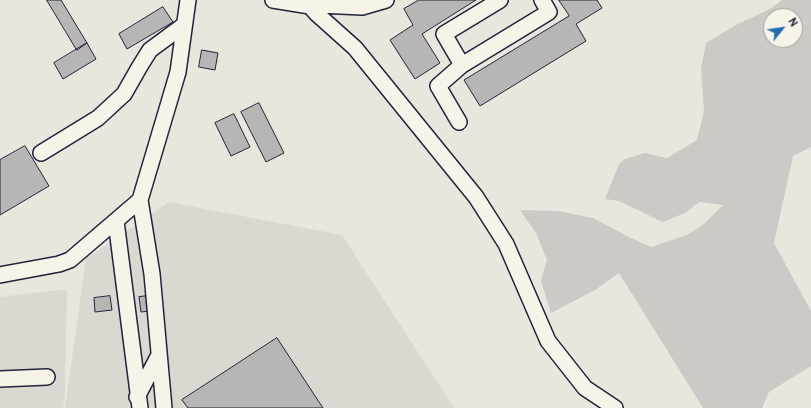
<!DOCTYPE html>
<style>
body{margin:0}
#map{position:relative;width:811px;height:408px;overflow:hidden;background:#eae6de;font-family:Pangolin,sans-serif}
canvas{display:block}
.north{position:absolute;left:763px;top:8px;width:40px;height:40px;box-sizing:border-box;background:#f7f3e8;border:1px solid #a29fa3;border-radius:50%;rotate:60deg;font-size:11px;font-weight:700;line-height:16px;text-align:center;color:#22223b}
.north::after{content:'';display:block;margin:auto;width:14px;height:18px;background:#1f6fb2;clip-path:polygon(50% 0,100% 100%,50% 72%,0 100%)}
</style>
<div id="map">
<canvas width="811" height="408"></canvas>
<div class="north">N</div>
</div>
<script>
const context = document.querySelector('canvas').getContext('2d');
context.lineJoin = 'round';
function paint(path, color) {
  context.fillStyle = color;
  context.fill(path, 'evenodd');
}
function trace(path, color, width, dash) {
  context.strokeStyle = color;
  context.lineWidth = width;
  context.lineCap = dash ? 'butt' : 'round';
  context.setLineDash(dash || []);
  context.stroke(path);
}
const built = new Path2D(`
 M 169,202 L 342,235 L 454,408 L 65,408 L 86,259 Z
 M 67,289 L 65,395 L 63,408 L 0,408 L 0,297 Z`);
const green = new Path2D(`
 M 782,0 L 811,0 L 811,147 L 793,156 L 774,243 L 811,311 L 811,366 L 769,392 L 762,408 L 703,408 L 619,273 L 595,290 L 551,313 L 541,281 L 547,260 L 536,233 L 520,210 L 558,211 L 593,218 L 629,237 L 651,247 L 687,235 L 705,223 L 723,205 L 699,202 L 685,213 L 663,222 L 619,201 L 605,199 L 619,164 L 625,159 L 645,153 L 667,158 L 697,140 L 704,111 L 701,68 L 706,43 L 736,25 L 770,9 ZM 771,16 L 795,16 L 795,40 L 771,40 Z`);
const building = new Path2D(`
 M 47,0 L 61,0 L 87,43 L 77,50 Z
 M 419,0 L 476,0 L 422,34 L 440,63 L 415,79 L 390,40 L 413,25 L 404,9 Z
 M 559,0 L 597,0 L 602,8 L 576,24 L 586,41 L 480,106 L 464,80 L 569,16 Z
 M 163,7 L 173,22 L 127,49 L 119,34 Z
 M 87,43 L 96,59 L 63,79 L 54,63 Z
 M 202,50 L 218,53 L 215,70 L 199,67 Z
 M 259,103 L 284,153 L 266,162 L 241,112 Z
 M 234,114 L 250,147 L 231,156 L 215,123 Z
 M 25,146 L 49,186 L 0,215 L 0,160 Z
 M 110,296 L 112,310 L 95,312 L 94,298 Z
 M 148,296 L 150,311 L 141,312 L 139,297 Z
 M 277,338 L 323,408 L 188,408 L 182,400 Z`);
const minor = new Path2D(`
 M 273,0 L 310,6 L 319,5 L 362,7 L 386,0
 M 310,6 L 317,14 L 355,48 L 476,197 L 506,244 L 548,341 L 585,388 L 615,408
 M 462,65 L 549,12 L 542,0
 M 459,122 L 438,86 L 462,65 L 444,34 L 500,0
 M 41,153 L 98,118 L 124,94 L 140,66 L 150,50 L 184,25
 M 140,200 L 152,274 L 164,408
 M 116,221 L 140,408
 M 0,275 L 59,264 L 70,260 L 140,200 L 178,72 L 188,0
 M 0,379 L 47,377
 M 137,397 L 159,355`);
paint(built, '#dbd8d2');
paint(green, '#cdc9c6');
paint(building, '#b8b6b5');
trace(building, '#22223b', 1);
trace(minor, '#22223b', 18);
trace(minor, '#f7f3e8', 15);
</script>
